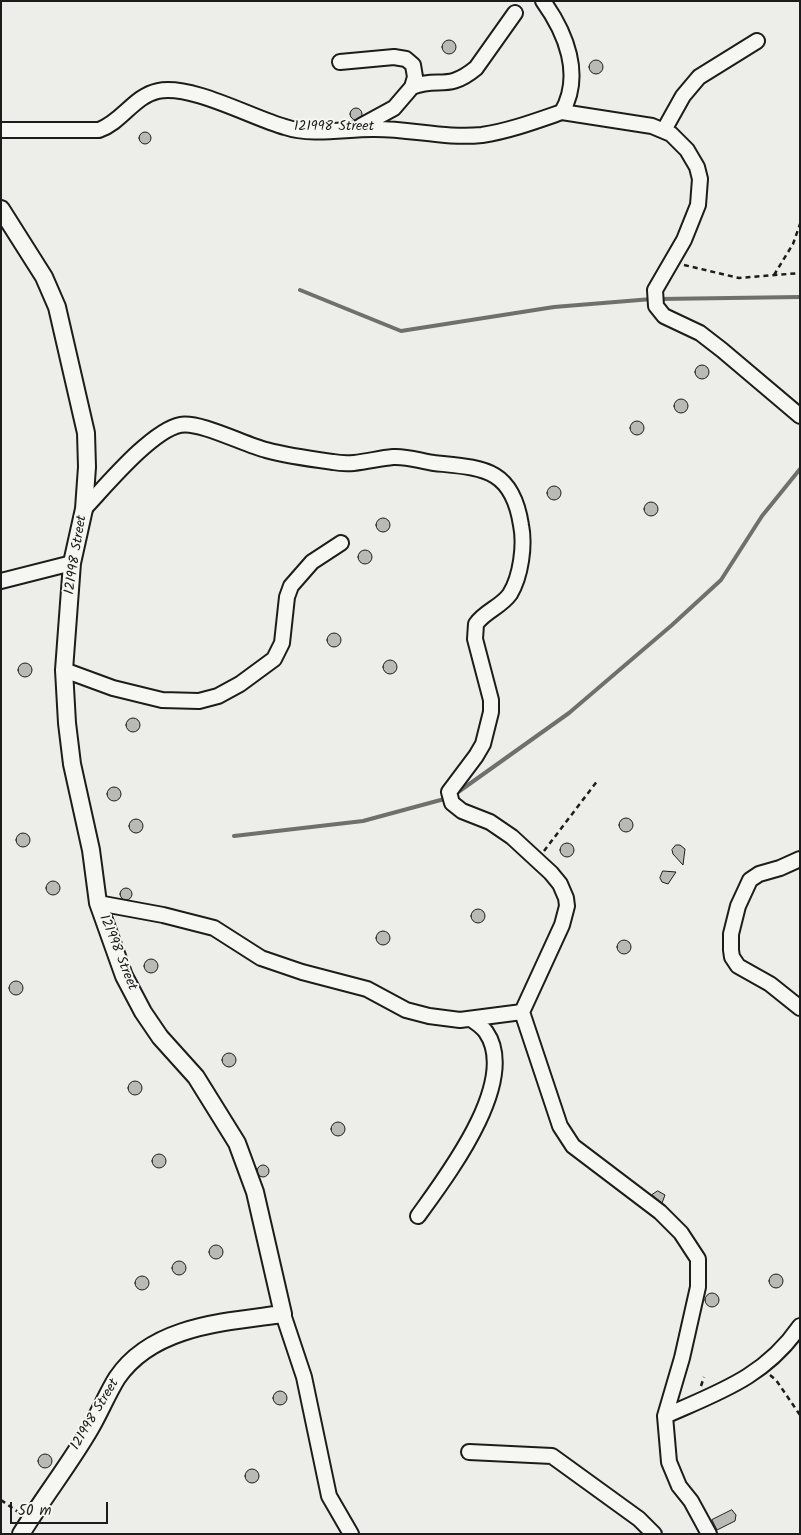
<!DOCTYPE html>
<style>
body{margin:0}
#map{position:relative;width:801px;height:1535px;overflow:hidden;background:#edede9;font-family:Kalam,sans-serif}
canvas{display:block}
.frame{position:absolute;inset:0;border:2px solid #1c1c1c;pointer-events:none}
.scale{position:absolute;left:10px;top:1502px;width:98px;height:22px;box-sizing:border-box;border:2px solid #1c1c1c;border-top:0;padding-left:6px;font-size:15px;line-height:18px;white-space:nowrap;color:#1c1c1c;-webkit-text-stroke:4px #f6f6f2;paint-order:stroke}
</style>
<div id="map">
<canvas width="801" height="1535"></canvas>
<div class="frame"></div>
<div class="scale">50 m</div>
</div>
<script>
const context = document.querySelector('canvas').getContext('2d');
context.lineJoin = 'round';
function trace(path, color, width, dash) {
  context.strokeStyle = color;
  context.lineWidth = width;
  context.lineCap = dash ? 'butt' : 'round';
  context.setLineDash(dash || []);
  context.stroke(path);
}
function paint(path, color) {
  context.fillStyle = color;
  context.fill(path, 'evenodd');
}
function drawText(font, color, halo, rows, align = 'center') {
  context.font = font + ' Kalam,sans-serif';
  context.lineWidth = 4;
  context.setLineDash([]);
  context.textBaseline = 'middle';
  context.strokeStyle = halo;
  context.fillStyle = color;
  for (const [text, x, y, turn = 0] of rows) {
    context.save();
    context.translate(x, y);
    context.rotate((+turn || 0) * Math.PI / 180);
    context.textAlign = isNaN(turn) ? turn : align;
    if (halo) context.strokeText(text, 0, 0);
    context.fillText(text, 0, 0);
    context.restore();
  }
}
const stream = new Path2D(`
 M 300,290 L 401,331 L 554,307 L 652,299
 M 659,299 L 800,297
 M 454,795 L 569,713 L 672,625 L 721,580 L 762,516 L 800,469
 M 234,836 L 363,821 L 448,798`);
const building = new Path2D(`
 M442 47a7 7 0 1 1 14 0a7 7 0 1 1-14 0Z
 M589 67a7 7 0 1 1 14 0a7 7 0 1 1-14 0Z
 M350 114a6 6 0 1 1 12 0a6 6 0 1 1-12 0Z
 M139 138a6 6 0 1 1 12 0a6 6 0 1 1-12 0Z
 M695 372a7 7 0 1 1 14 0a7 7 0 1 1-14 0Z
 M674 406a7 7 0 1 1 14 0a7 7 0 1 1-14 0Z
 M630 428a7 7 0 1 1 14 0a7 7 0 1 1-14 0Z
 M547 493a7 7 0 1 1 14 0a7 7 0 1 1-14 0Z
 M644 509a7 7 0 1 1 14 0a7 7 0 1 1-14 0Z
 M376 525a7 7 0 1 1 14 0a7 7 0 1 1-14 0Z
 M358 557a7 7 0 1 1 14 0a7 7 0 1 1-14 0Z
 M327 640a7 7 0 1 1 14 0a7 7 0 1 1-14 0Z
 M383 667a7 7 0 1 1 14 0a7 7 0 1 1-14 0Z
 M18 670a7 7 0 1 1 14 0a7 7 0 1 1-14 0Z
 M126 725a7 7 0 1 1 14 0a7 7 0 1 1-14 0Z
 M107 794a7 7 0 1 1 14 0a7 7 0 1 1-14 0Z
 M619 825a7 7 0 1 1 14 0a7 7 0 1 1-14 0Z
 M129 826a7 7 0 1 1 14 0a7 7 0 1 1-14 0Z
 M16 840a7 7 0 1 1 14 0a7 7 0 1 1-14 0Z
 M560 850a7 7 0 1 1 14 0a7 7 0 1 1-14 0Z
 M 676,845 L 680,845 L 685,849 L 683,865 L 673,854 L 672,850 Z
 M 663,871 L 676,872 L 668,884 L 662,882 L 660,878 Z
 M46 888a7 7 0 1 1 14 0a7 7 0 1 1-14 0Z
 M120 894a6 6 0 1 1 12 0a6 6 0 1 1-12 0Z
 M471 916a7 7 0 1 1 14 0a7 7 0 1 1-14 0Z
 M376 938a7 7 0 1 1 14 0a7 7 0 1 1-14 0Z
 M617 947a7 7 0 1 1 14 0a7 7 0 1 1-14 0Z
 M144 966a7 7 0 1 1 14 0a7 7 0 1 1-14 0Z
 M9 988a7 7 0 1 1 14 0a7 7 0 1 1-14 0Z
 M222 1060a7 7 0 1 1 14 0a7 7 0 1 1-14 0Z
 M128 1088a7 7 0 1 1 14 0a7 7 0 1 1-14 0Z
 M331 1129a7 7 0 1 1 14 0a7 7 0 1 1-14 0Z
 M152 1161a7 7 0 1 1 14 0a7 7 0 1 1-14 0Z
 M257 1171a6 6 0 1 1 12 0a6 6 0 1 1-12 0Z
 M 658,1191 L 665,1195 L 662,1203 L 652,1195 Z
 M209 1252a7 7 0 1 1 14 0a7 7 0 1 1-14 0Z
 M172 1268a7 7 0 1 1 14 0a7 7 0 1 1-14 0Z
 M769 1281a7 7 0 1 1 14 0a7 7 0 1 1-14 0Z
 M135 1283a7 7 0 1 1 14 0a7 7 0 1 1-14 0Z
 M705 1300a7 7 0 1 1 14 0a7 7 0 1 1-14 0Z
 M273 1398a7 7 0 1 1 14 0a7 7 0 1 1-14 0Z
 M38 1461a7 7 0 1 1 14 0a7 7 0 1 1-14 0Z
 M245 1476a7 7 0 1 1 14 0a7 7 0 1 1-14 0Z
 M 732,1510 L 736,1515 L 735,1521 L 717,1530 L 712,1520 Z`);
const path = new Path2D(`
 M 684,265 L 739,278 L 800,273
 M 774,275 L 793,244 L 800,224
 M 544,851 L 598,780
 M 770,1375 L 776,1380 L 800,1415
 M 701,1386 L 704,1377
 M 1,1500 L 18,1512`);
const minor = new Path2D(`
 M 340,62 L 394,57 L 406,59 L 413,65 L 415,77 L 412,87
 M 562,112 L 652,126 L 671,134 L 687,150 L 697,167 L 700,179 L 698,205 L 684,240 L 655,290 L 656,306 L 664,316 L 700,333 L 722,350 L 800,416
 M 361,126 L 394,108 L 412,87 C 439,76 447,92 476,68 L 515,13
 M 1,130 L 99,130 C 122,122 134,96 158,91 C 192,84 252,118 285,127 C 312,136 344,129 372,129 C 408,128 445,139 482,135 C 509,131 536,121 562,112 C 583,75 566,33 543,1
 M 664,130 L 683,96 L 699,77 L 757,41
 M 84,509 C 105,487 151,431 180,425 C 200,421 245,445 266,450 C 288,456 311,459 333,462 C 355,466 372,459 393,457 C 407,456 420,461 434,463 C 482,468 512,467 521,525 C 525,545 521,576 510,594 C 501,607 485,611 476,624 L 475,639 L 491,700 L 491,712 L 483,744 L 476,756 L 449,792 L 452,803 L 462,811 L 490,822 L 512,837 L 551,873 L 560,884 L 566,898 L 567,906 L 562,925 L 522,1012 L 560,1126 L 573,1146 L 660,1212 L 681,1233 L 698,1259 L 698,1287 L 682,1358 L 665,1416 L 669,1462 L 679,1486 L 691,1501 L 709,1534
 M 1,581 L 72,563
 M 64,670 L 113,688 L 162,700 L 199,701 L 218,696 L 240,684 L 274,659 L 282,643 L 287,597 L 291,586 L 312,562 L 341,543
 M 800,859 L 780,868 L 759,874 L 750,880 L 738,906 L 731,934 L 731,950 L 732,957 L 738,966 L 770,984 L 800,1008
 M 98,903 L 163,915 L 214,928 L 261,958 L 302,972 L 367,989 L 406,1010 L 429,1016 L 460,1020 L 522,1012
 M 418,1216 C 446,1177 520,1081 486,1032 C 482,1026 476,1023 471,1019
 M 283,1314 L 304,1377 L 329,1496 L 351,1534
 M 665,1416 C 719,1392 765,1377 800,1326
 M 469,1452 L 552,1456 L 639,1519 L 654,1534`);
const tertiary = new Path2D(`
 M 1,209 L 44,277 L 57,307 L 86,433 L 87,467 L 84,509 L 72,563 L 64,670 L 67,723 L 72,764 L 91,850 L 98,903 L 124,976 L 143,1012 L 160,1037 L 196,1077 L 237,1143 L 255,1192 L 283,1314 C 226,1322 153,1325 117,1378 C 107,1394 100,1412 90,1429 C 69,1465 43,1498 21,1534`);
const streetNames = [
 ["121998 Street",334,128],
 ["121998 Street",77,555,-81],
 ["121998 Street",117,953,68],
 ["121998 Street",96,1415,-59]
];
trace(stream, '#6f6f6d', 4);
paint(building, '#b9b9b6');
trace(building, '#1c1c1c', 1);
trace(minor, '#1c1c1c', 18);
trace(tertiary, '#1c1c1c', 20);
trace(path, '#1c1c1c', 2.5, [5, 4]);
trace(minor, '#f6f6f2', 14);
trace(tertiary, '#f6f6f2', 16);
drawText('14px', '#1c1c1c', '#f6f6f2', streetNames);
</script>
